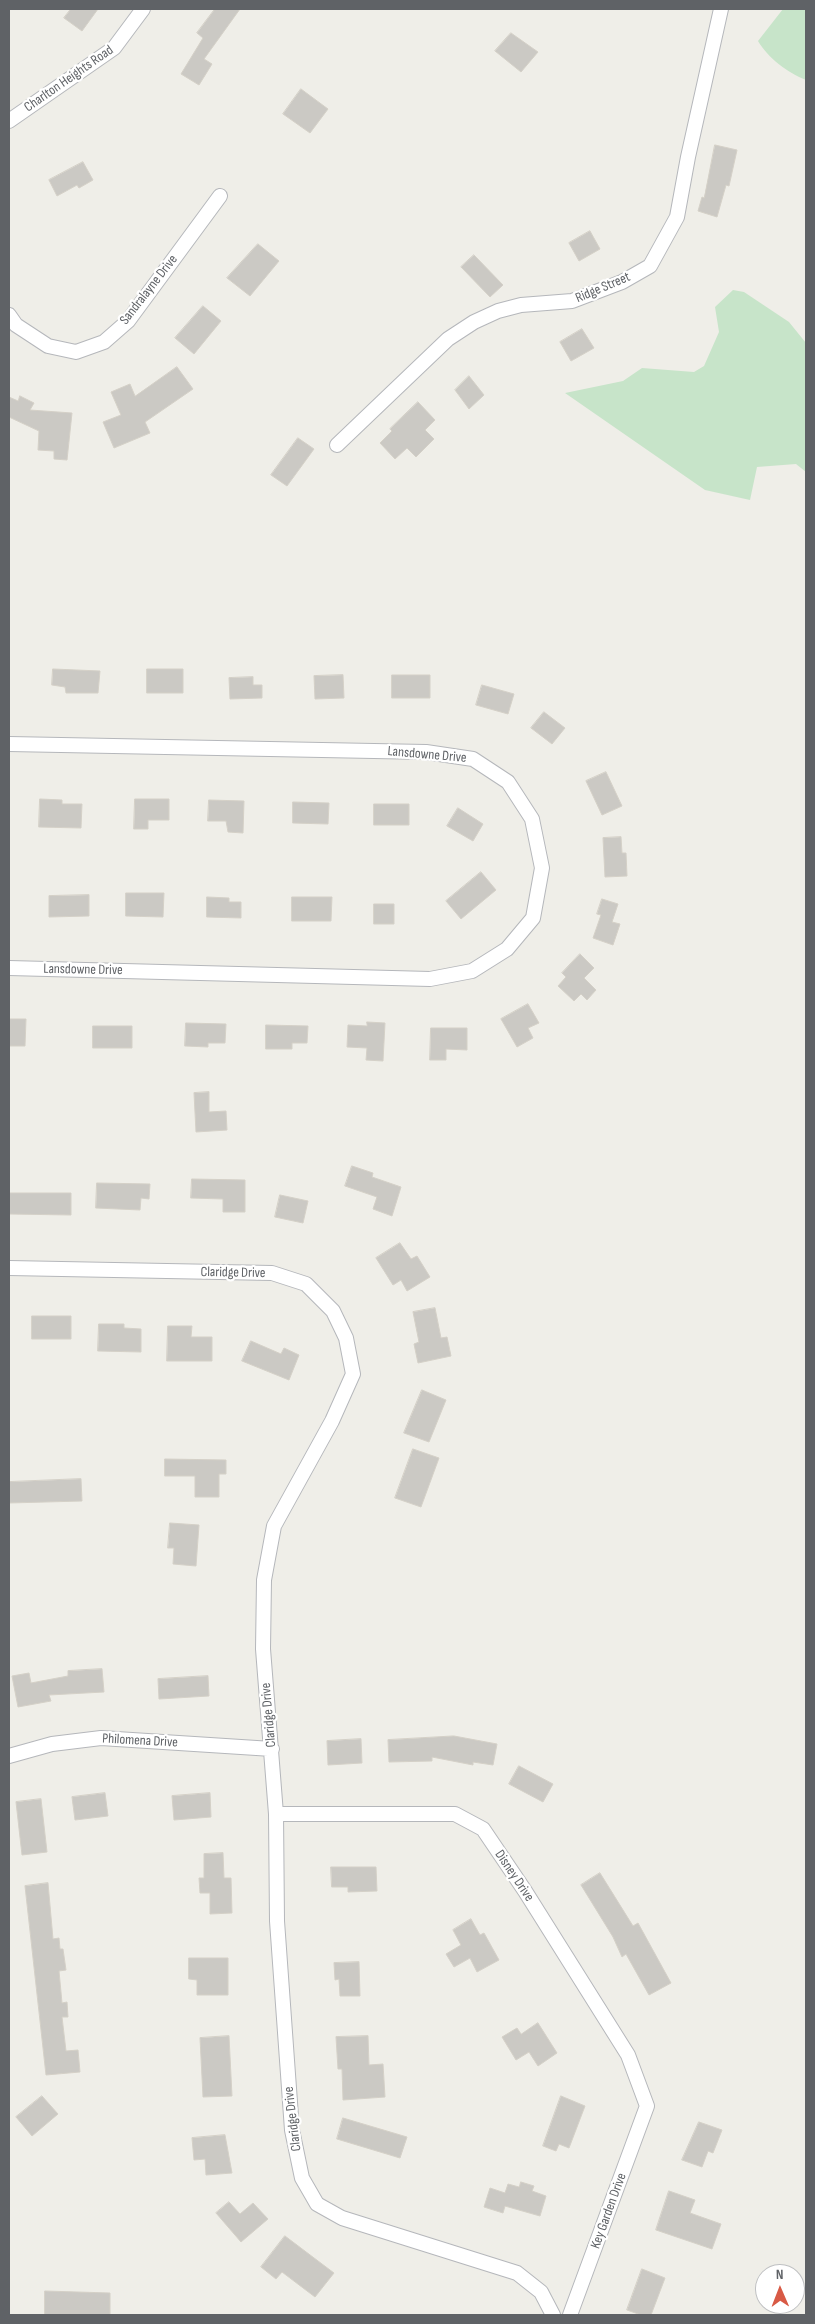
<!DOCTYPE html>
<style>
body{margin:0}
#map{position:relative;width:815px;height:2324px;overflow:hidden;background:#efeee8;font-family:"Sofia Sans Condensed",sans-serif}
canvas{display:block}
.frame{position:absolute;inset:0;border:10px solid #5f6266;pointer-events:none}
.north{position:absolute;left:755px;top:2264px;width:50px;height:50px;box-sizing:border-box;background:#fff;border:1px solid #bfc0c2;border-radius:50%;rotate:359deg;font-size:14px;font-weight:700;line-height:20px;text-align:center;color:#5f6266}
.north::after{content:'';display:block;margin:auto;width:18px;height:22px;background:#d85a45;clip-path:polygon(50% 0,100% 100%,50% 72%,0 100%)}
</style>
<div id="map">
<canvas width="815" height="2324"></canvas>
<div class="frame"></div>
<div class="north">N</div>
</div>
<script>
const context = document.querySelector('canvas').getContext('2d');
context.lineJoin = 'round';
function paint(path, color) {
  context.fillStyle = color;
  context.fill(path, 'evenodd');
}
function trace(path, color, width, dash) {
  context.strokeStyle = color;
  context.lineWidth = width;
  context.lineCap = dash ? 'butt' : 'round';
  context.setLineDash(dash || []);
  context.stroke(path);
}
function drawText(font, color, halo, rows, align = 'center') {
  context.font = font + ' "Sofia Sans Condensed",sans-serif';
  context.lineWidth = 4.5;
  context.setLineDash([]);
  context.textBaseline = 'middle';
  context.strokeStyle = halo;
  context.fillStyle = color;
  for (const [text, x, y, turn = 0] of rows) {
    context.save();
    context.translate(x, y);
    context.rotate((+turn || 0) * Math.PI / 180);
    context.textAlign = isNaN(turn) ? turn : align;
    if (halo) context.strokeText(text, 0, 0);
    context.fillText(text, 0, 0);
    context.restore();
  }
}
const green = new Path2D(`
 M 783,9 L 806,9 L 806,80 C 788,73 768,58 758,41 Z
 M 733,290 L 744,292 L 789,322 L 806,343 L 806,472 L 796,464 L 757,467 L 750,500 L 705,490 L 565,393 L 623,381 L 642,368 L 694,372 L 704,366 L 719,332 L 715,307 Z`);
const building = new Path2D(`
 M 71,9 L 98,9 L 82,31 L 64,18 Z
 M 215,9 L 240,9 L 204,59 L 212,64 L 199,85 L 181,74 L 203,38 L 197,33 Z
 M 511,33 L 538,52 L 521,72 L 495,51 Z
 M 301,89 L 328,109 L 310,133 L 283,114 Z
 M 715,145 L 737,150 L 729,186 L 726,185 L 717,217 L 698,211 L 702,197 L 704,198 Z
 M 83,162 L 93,180 L 79,188 L 77,185 L 57,196 L 49,180 Z
 M 590,231 L 600,249 L 579,261 L 569,243 Z
 M 258,244 L 279,261 L 250,296 L 227,278 Z
 M 474,255 L 503,285 L 490,297 L 461,267 Z
 M 203,306 L 221,321 L 194,354 L 175,338 Z
 M 582,329 L 594,348 L 571,361 L 560,342 Z
 M 177,367 L 193,389 L 145,422 L 150,433 L 114,448 L 103,422 L 121,415 L 111,392 L 130,384 L 135,396 Z
 M 469,376 L 484,395 L 469,409 L 455,390 Z
 M 20,396 L 34,403 L 30,410 L 72,413 L 67,460 L 54,459 L 54,451 L 38,450 L 39,431 L 9,417 L 9,397 L 18,401 Z
 M 418,402 L 435,420 L 425,430 L 434,439 L 416,457 L 407,448 L 395,459 L 380,443 L 392,431 L 390,429 Z
 M 298,438 L 314,449 L 287,486 L 271,475 Z
 M 53,669 L 100,671 L 98,693 L 66,693 L 65,687 L 52,685 Z
 M 147,669 L 183,669 L 183,693 L 147,693 Z
 M 343,675 L 344,698 L 315,699 L 314,676 Z
 M 392,675 L 430,675 L 430,698 L 392,698 Z
 M 253,677 L 253,685 L 262,685 L 262,698 L 230,699 L 229,678 Z
 M 482,685 L 514,694 L 508,714 L 476,705 Z
 M 544,712 L 565,728 L 552,744 L 531,728 Z
 M 606,772 L 622,806 L 602,815 L 586,781 Z
 M 40,799 L 62,800 L 62,804 L 82,804 L 81,828 L 39,827 Z
 M 135,799 L 169,799 L 169,820 L 148,820 L 148,829 L 134,829 Z
 M 209,800 L 244,801 L 243,833 L 228,832 L 226,821 L 208,821 Z
 M 293,802 L 329,803 L 328,824 L 293,823 Z
 M 374,804 L 409,804 L 409,825 L 374,825 Z
 M 458,808 L 483,824 L 473,841 L 447,826 Z
 M 621,837 L 622,853 L 626,853 L 627,876 L 605,877 L 603,838 Z
 M 481,872 L 496,890 L 461,919 L 446,901 Z
 M 126,893 L 164,893 L 163,917 L 126,916 Z
 M 89,895 L 89,916 L 49,917 L 49,896 Z
 M 207,897 L 229,898 L 229,902 L 241,902 L 241,918 L 207,917 Z
 M 292,897 L 332,897 L 331,921 L 292,921 Z
 M 602,899 L 618,904 L 612,922 L 620,924 L 613,945 L 593,938 L 601,915 L 597,914 Z
 M 374,904 L 394,904 L 394,924 L 374,924 Z
 M 580,954 L 594,968 L 584,978 L 596,990 L 587,1000 L 581,994 L 574,1001 L 558,986 L 566,977 L 562,973 Z
 M 528,1004 L 539,1023 L 528,1028 L 533,1038 L 517,1047 L 501,1019 Z
 M 9,1019 L 26,1019 L 25,1046 L 9,1046 Z
 M 367,1022 L 385,1023 L 383,1061 L 366,1060 L 367,1048 L 347,1047 L 348,1025 L 367,1026 Z
 M 186,1023 L 226,1024 L 225,1043 L 208,1043 L 208,1047 L 185,1046 Z
 M 266,1025 L 308,1026 L 307,1043 L 292,1043 L 292,1049 L 266,1049 Z
 M 93,1026 L 132,1026 L 132,1048 L 93,1048 Z
 M 431,1028 L 467,1028 L 467,1050 L 446,1049 L 446,1060 L 430,1060 Z
 M 209,1092 L 209,1112 L 226,1111 L 227,1130 L 196,1132 L 194,1093 Z
 M 352,1166 L 373,1173 L 372,1177 L 401,1187 L 392,1216 L 373,1209 L 377,1197 L 345,1186 Z
 M 192,1179 L 245,1180 L 245,1212 L 223,1212 L 223,1199 L 191,1198 Z
 M 97,1183 L 150,1184 L 149,1199 L 141,1198 L 140,1210 L 96,1208 Z
 M 9,1193 L 71,1193 L 71,1215 L 9,1214 Z
 M 280,1195 L 308,1201 L 303,1223 L 275,1217 Z
 M 400,1243 L 411,1259 L 417,1256 L 430,1277 L 407,1291 L 401,1280 L 393,1285 L 376,1258 Z
 M 435,1308 L 441,1338 L 447,1337 L 451,1356 L 418,1363 L 414,1344 L 419,1342 L 413,1312 Z
 M 32,1316 L 71,1316 L 71,1339 L 32,1339 Z
 M 99,1324 L 124,1324 L 124,1328 L 141,1329 L 141,1352 L 98,1351 Z
 M 168,1326 L 192,1326 L 191,1337 L 212,1337 L 212,1361 L 167,1361 Z
 M 251,1341 L 281,1354 L 284,1348 L 299,1355 L 289,1380 L 242,1361 Z
 M 422,1390 L 446,1400 L 429,1442 L 404,1433 Z
 M 413,1449 L 439,1458 L 421,1507 L 395,1498 Z
 M 165,1459 L 226,1460 L 226,1474 L 219,1474 L 219,1497 L 195,1497 L 195,1476 L 165,1476 Z
 M 81,1479 L 82,1501 L 9,1503 L 9,1482 Z
 M 170,1523 L 199,1525 L 196,1566 L 173,1564 L 174,1548 L 168,1548 Z
 M 102,1669 L 104,1692 L 49,1695 L 51,1701 L 18,1707 L 12,1676 L 29,1673 L 31,1683 L 68,1676 L 68,1671 Z
 M 208,1676 L 209,1696 L 159,1699 L 158,1679 Z
 M 454,1736 L 497,1744 L 493,1765 L 473,1762 L 473,1765 L 432,1757 L 432,1761 L 389,1762 L 388,1740 Z
 M 361,1739 L 362,1763 L 328,1765 L 327,1741 Z
 M 519,1766 L 553,1784 L 543,1802 L 509,1784 Z
 M 105,1793 L 108,1816 L 75,1820 L 72,1797 Z
 M 210,1793 L 211,1817 L 174,1820 L 172,1796 Z
 M 41,1799 L 47,1852 L 22,1855 L 16,1802 Z
 M 223,1853 L 224,1878 L 231,1878 L 232,1913 L 210,1914 L 210,1893 L 200,1893 L 199,1878 L 204,1878 L 204,1854 Z
 M 331,1867 L 376,1867 L 377,1891 L 348,1892 L 348,1887 L 332,1887 Z
 M 600,1873 L 633,1926 L 638,1923 L 671,1983 L 649,1995 L 626,1954 L 622,1957 L 613,1937 L 581,1885 Z
 M 48,1883 L 53,1939 L 59,1938 L 60,1949 L 63,1949 L 66,1970 L 59,1971 L 62,2003 L 67,2002 L 68,2017 L 62,2017 L 66,2051 L 78,2050 L 80,2072 L 46,2075 L 25,1886 Z
 M 471,1919 L 480,1935 L 484,1933 L 499,1960 L 477,1972 L 470,1958 L 454,1967 L 446,1954 L 461,1945 L 453,1930 Z
 M 189,1958 L 228,1958 L 228,1995 L 197,1995 L 197,1980 L 189,1979 Z
 M 359,1962 L 360,1996 L 340,1996 L 339,1979 L 335,1980 L 334,1963 Z
 M 538,2023 L 557,2053 L 538,2066 L 529,2052 L 516,2060 L 502,2037 L 517,2028 L 521,2034 Z
 M 229,2036 L 232,2096 L 203,2097 L 200,2038 Z
 M 368,2036 L 369,2065 L 383,2064 L 385,2097 L 343,2100 L 342,2069 L 338,2069 L 336,2037 Z
 M 42,2096 L 58,2114 L 32,2136 L 16,2117 Z
 M 561,2096 L 585,2106 L 569,2148 L 559,2144 L 556,2151 L 543,2146 Z
 M 343,2118 L 407,2137 L 400,2158 L 337,2139 Z
 M 699,2122 L 722,2130 L 713,2153 L 708,2151 L 702,2167 L 682,2160 Z
 M 225,2135 L 232,2173 L 206,2175 L 205,2159 L 194,2160 L 192,2138 Z
 M 521,2182 L 534,2186 L 532,2191 L 546,2196 L 540,2216 L 505,2206 L 503,2213 L 484,2207 L 490,2188 L 505,2193 L 508,2184 L 519,2187 Z
 M 669,2191 L 695,2200 L 690,2213 L 721,2224 L 712,2249 L 656,2230 Z
 M 229,2202 L 240,2214 L 253,2203 L 268,2219 L 241,2242 L 216,2213 Z
 M 285,2236 L 334,2273 L 315,2297 L 282,2272 L 276,2279 L 261,2267 Z
 M 642,2269 L 665,2278 L 651,2315 L 641,2315 L 627,2310 Z
 M 45,2291 L 110,2293 L 110,2315 L 45,2315 Z`);
const minor = new Path2D(`
 M 9,121 L 114,48 L 143,9
 M 9,315 L 16,325 L 48,346 L 76,352 L 104,342 L 128,321 L 220,196
 M 337,445 L 448,339 L 474,322 L 498,311 L 521,305 L 572,301 L 622,282 L 650,266 L 677,217 L 688,157 L 721,9
 M 9,744 L 426,752 L 473,759 L 508,782 L 532,819 L 542,868 L 533,918 L 507,949 L 472,971 L 430,979 L 9,968
 M 9,1268 L 272,1273 L 306,1284 L 333,1311 L 346,1338 L 353,1374 L 332,1421 L 274,1526 L 264,1580 L 263,1649 L 276,1814 L 277,1921 L 292,2130 L 302,2178 L 317,2204 L 342,2218 L 517,2273 L 541,2292 L 553,2315
 M 9,1756 L 52,1744 L 101,1738 L 272,1749
 M 276,1814 L 455,1814 L 483,1829 L 525,1891 L 628,2055 L 647,2106 L 570,2315`);
const streetNames = [
 ["Charlton Heights Road",69,79,-35],
 ["Ridge Street",603,288,-23],
 ["Sandralayne Drive",149,290,-52],
 ["Lansdowne Drive",427,755,5],
 ["Lansdowne Drive",83,970,1],
 ["Claridge Drive",233,1273,1],
 ["Claridge Drive",269,1715,-95],
 ["Philomena Drive",140,1741,3],
 ["Disney Drive",514,1876,56],
 ["Claridge Drive",293,2119,-97],
 ["Key Garden Drive",609,2211,-70]
];
paint(green, '#c7e4c9');
paint(building, '#cbc9c4');
trace(building, '#d4d0c7', 1);
trace(minor, '#b5b7bb', 16);
trace(minor, '#fff', 14);
drawText('14px', '#5f6266', '#fff', streetNames);
</script>
